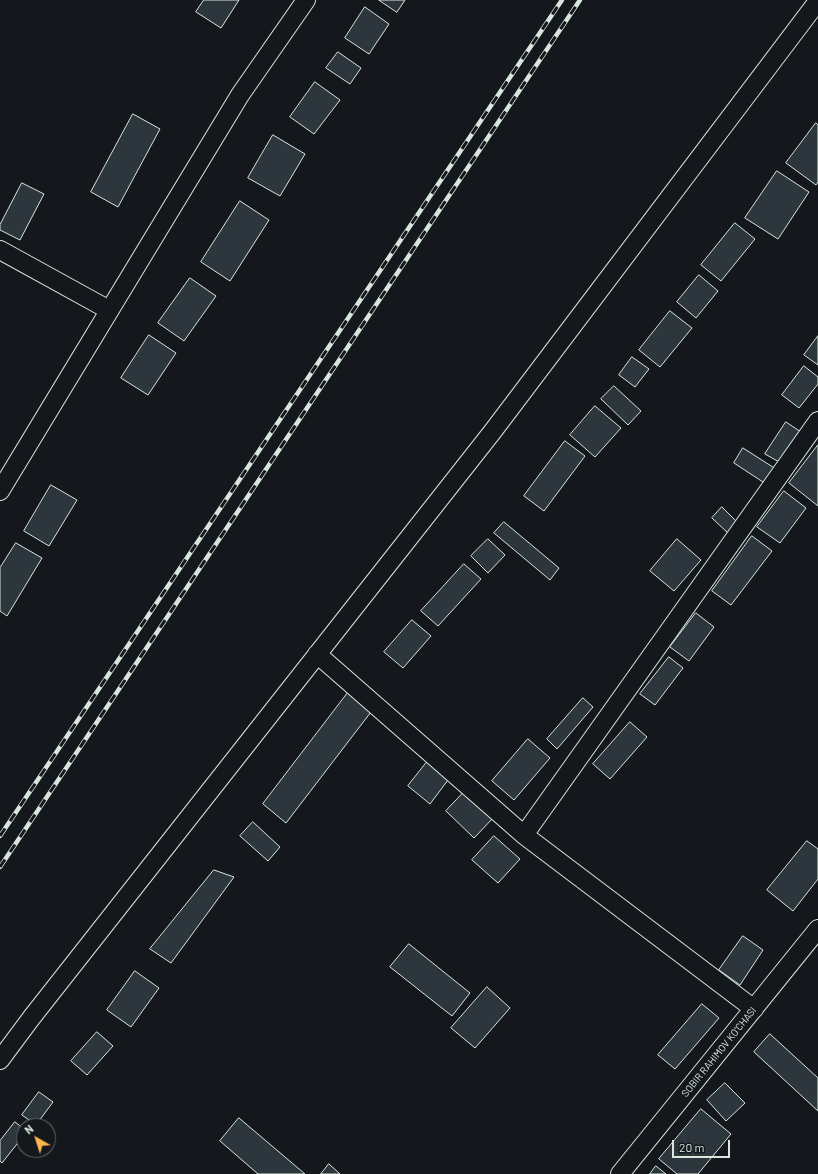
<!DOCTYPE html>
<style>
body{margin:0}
#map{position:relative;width:818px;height:1174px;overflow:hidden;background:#14181c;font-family:Barlow,sans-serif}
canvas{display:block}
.north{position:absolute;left:16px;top:1118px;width:40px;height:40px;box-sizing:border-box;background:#14181c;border:1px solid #626a69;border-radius:50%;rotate:321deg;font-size:11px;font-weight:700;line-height:16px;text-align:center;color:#d8e6dc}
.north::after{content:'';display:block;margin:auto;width:14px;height:18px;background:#ffb74d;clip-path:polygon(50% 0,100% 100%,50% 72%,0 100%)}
.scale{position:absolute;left:672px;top:1140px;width:58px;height:18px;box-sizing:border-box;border:2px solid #d8e6dc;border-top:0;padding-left:5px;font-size:12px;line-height:14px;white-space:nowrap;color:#d8e6dc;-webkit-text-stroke:3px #14181c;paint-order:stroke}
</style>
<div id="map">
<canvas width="818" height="1174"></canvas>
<div class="north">N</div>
<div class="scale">20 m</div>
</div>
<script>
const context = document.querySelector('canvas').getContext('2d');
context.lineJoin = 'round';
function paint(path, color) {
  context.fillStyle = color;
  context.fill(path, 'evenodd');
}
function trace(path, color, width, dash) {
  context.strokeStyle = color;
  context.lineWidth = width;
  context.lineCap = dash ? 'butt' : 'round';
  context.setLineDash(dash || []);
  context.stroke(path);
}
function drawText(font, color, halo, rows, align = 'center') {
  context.font = font + ' Barlow,sans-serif';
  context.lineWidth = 3;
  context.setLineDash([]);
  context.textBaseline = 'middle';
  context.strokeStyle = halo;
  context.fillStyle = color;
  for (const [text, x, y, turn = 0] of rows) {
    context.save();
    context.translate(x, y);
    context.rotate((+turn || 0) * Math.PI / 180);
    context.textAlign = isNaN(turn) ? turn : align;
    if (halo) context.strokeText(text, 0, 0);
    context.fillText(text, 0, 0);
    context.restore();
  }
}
const building = new Path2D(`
 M 204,0 L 239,0 L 221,28 L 196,12 Z
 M 379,0 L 405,0 L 397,12 Z
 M 365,7 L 389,24 L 369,54 L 345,38 Z
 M 338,52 L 361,68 L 350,84 L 326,68 Z
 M 315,82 L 340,100 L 314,134 L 290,117 Z
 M 133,114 L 160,129 L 118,207 L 91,192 Z
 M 816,123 L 818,125 L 818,182 L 816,185 L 786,163 Z
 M 273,135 L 305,154 L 280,196 L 248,178 Z
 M 777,171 L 809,192 L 778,239 L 745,218 Z
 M 22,183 L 44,194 L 20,240 L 0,230 L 0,225 Z
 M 240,201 L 269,220 L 230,281 L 201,262 Z
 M 735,223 L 755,239 L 721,281 L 701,265 Z
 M 699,275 L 718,291 L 696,318 L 677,302 Z
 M 190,278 L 216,296 L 184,341 L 158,323 Z
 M 670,311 L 692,328 L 660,367 L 639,350 Z
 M 149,335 L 176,353 L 148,395 L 121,378 Z
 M 818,336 L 818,365 L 804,355 Z
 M 632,357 L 649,369 L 635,387 L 619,375 Z
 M 804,366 L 818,377 L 818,384 L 799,408 L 782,395 Z
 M 614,386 L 641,411 L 628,425 L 601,399 Z
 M 595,406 L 621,428 L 595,457 L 570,435 Z
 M 786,422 L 801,432 L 781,463 L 765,454 Z
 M 565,441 L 585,456 L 544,511 L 524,496 Z
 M 818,445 L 818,506 L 789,483 Z
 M 743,448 L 779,471 L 769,486 L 734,463 Z
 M 51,485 L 77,500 L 49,546 L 24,531 Z
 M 784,491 L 806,508 L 780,543 L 757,527 Z
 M 722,507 L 740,525 L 730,535 L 712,518 Z
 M 504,522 L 559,568 L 550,580 L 494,533 Z
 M 752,536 L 772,551 L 731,605 L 712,591 Z
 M 488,539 L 505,555 L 488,573 L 471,556 Z
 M 677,539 L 701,560 L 674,591 L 650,571 Z
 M 16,543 L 42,558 L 7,616 L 0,611 L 0,568 Z
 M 464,564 L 481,579 L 438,626 L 421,611 Z
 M 696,613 L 714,627 L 689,661 L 670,647 Z
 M 412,620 L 431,636 L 403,668 L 384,652 Z
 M 669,657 L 683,668 L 655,705 L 640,694 Z
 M 350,690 L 374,708 L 286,823 L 263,804 Z
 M 583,698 L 593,707 L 557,749 L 547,739 Z
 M 630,722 L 647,737 L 610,779 L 593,764 Z
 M 528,739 L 550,758 L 514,800 L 492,781 Z
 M 427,762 L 448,780 L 430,804 L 408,786 Z
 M 466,790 L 494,817 L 474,838 L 446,811 Z
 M 253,822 L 280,847 L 268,861 L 240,836 Z
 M 494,836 L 520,859 L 498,883 L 472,860 Z
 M 807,841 L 818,849 L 818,879 L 793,911 L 767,890 Z
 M 214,870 L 234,877 L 171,963 L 150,949 Z
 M 743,936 L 763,950 L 740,985 L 719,970 Z
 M 409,944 L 470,993 L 452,1016 L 390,967 Z
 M 135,971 L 159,988 L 131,1027 L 107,1010 Z
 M 487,987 L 510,1008 L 475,1048 L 451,1028 Z
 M 702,1004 L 719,1018 L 675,1069 L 658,1055 Z
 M 97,1032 L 113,1046 L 87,1075 L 71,1061 Z
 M 770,1034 L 818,1078 L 818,1111 L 754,1052 Z
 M 725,1083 L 745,1103 L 726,1121 L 707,1100 Z
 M 39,1092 L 53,1102 L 36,1125 L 22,1115 Z
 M 701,1109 L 731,1134 L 698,1174 L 677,1174 L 659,1159 Z
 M 239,1118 L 305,1174 L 258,1174 L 220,1141 Z
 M 15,1122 L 24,1129 L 24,1135 L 2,1163 L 0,1161 L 0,1141 Z
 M 329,1164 L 340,1174 L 321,1174 Z
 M 656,1166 L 666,1174 L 650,1174 Z`);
const street = new Path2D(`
 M 0,250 L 109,310
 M 0,491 L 240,95 L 306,0
 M 317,654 L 524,835 L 754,1009
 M 524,835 L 818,421
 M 0,1060 L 32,1017 L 493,431 L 818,1
 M 620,1174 L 818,929`);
const rail = new Path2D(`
 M 0,836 L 562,0
 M 0,867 L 580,0`);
const streetNames = [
 ["SOBIR RAHIMOV KO'CHASI",719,1052,-51]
];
paint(building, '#2c363c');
trace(building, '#d8e6dc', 1);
trace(street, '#d8e6dc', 20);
trace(street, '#14181c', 18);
trace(rail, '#d8e6dc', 4.5);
trace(rail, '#14181c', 3, [9]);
drawText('10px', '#d8e6dc', '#14181c', streetNames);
</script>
